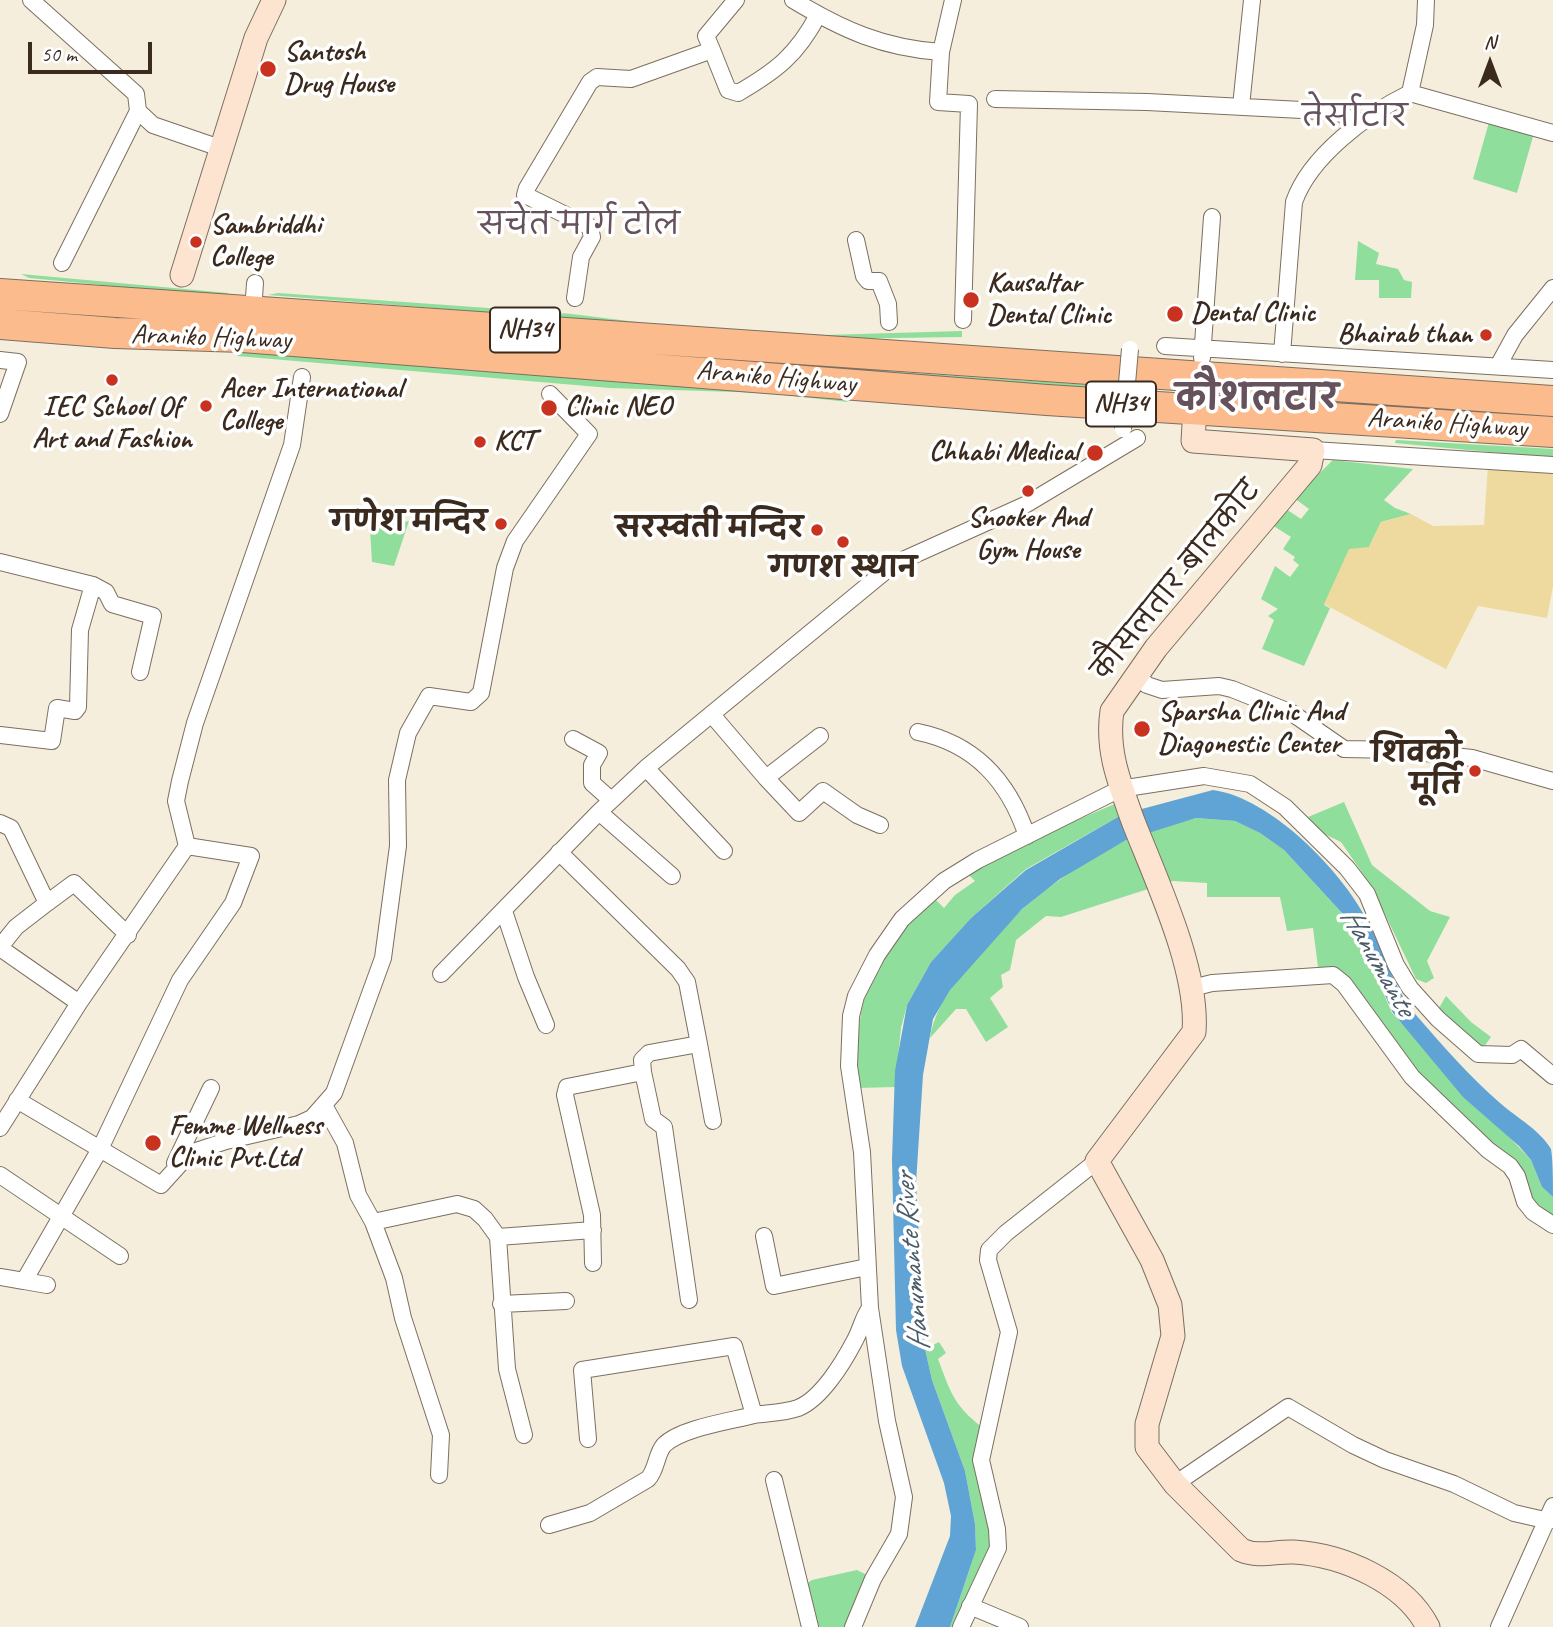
<!DOCTYPE html>
<meta charset="utf-8">
<style>
body{margin:0}
#map{position:relative;width:1553px;height:1627px;overflow:hidden;background:#f5eedc;font-family:Caveat,sans-serif}
canvas{display:block}
.north{position:absolute;left:1455px;top:28px;width:70px;height:70px;-webkit-text-stroke:5px #fff;paint-order:stroke;rotate:0deg;font-size:19px;font-weight:700;line-height:28px;text-align:center;color:#3b2a1e}
.north::after{content:'';display:block;margin:auto;width:24px;height:32px;background:#3b2a1e;clip-path:polygon(50% 0,100% 100%,50% 72%,0 100%)}
.scale{position:absolute;left:28px;top:42px;width:124px;height:32px;box-sizing:border-box;border:4px solid #3b2a1e;border-top:0;padding-left:9px;font-size:21px;line-height:24px;white-space:nowrap;color:#3b2a1e;-webkit-text-stroke:5px #fff;paint-order:stroke}
</style>
<div id="map">
<canvas width="1553" height="1627"></canvas>
<div class="north">N</div>
<div class="scale">50 m</div>
</div>
<script>
const context = document.querySelector('canvas').getContext('2d');
context.lineJoin = 'round';
function paint(path, color) {
  context.fillStyle = color;
  context.fill(path, 'evenodd');
}
function trace(path, color, width, dash) {
  context.strokeStyle = color;
  context.lineWidth = width;
  context.lineCap = dash ? 'butt' : 'round';
  context.setLineDash(dash || []);
  context.stroke(path);
}
function drawText(font, color, halo, rows, align = 'center') {
  context.font = font + ' Caveat,"Playpen Sans Deva",sans-serif';
  context.lineWidth = 7;
  context.setLineDash([]);
  context.textBaseline = 'middle';
  context.strokeStyle = halo;
  context.fillStyle = color;
  for (const [text, x, y, turn = 0] of rows) {
    context.save();
    context.translate(x, y);
    context.rotate((+turn || 0) * Math.PI / 180);
    context.textAlign = isNaN(turn) ? turn : align;
    if (halo) context.strokeText(text, 0, 0);
    context.fillText(text, 0, 0);
    context.restore();
  }
}
const green = new Path2D(`
 M 1489,122 L 1534,133 L 1517,193 L 1473,179 Z
 M 1358,241 L 1379,253 L 1376,264 L 1398,269 L 1404,280 L 1412,282 L 1411,298 L 1379,298 L 1379,280 L 1355,280 Z
 M 21,274 L 228,293 L 228,297 L 29,278 Z
 M 278,293 L 572,314 L 669,326 L 825,335 L 962,331 L 962,337 L 827,339 L 268,295 Z
 M 239,352 L 768,390 L 841,396 L 848,402 L 766,393 L 610,388 L 237,356 Z
 M 608,353 L 1154,389 L 1154,393 L 1136,394 Z
 M 1396,440 L 1553,449 L 1553,458 L 1395,443 Z
 M 1333,460 L 1413,469 L 1384,500 L 1395,508 L 1411,514 L 1381,522 L 1369,547 L 1324,605 L 1330,608 L 1304,666 L 1262,649 L 1274,620 L 1268,616 L 1278,609 L 1261,599 L 1275,566 L 1290,577 L 1299,565 L 1293,560 L 1295,557 L 1283,549 L 1291,537 L 1272,525 L 1286,509 L 1301,519 L 1309,509 L 1294,498 Z
 M 409,521 L 394,566 L 372,562 L 370,528 Z
 M 1119,802 L 1123,814 L 1026,869 L 971,918 L 931,962 L 907,1005 L 901,1028 L 895,1087 L 858,1088 C 854,998 868,961 935,899 L 944,908 L 955,895 L 975,881 L 968,874 L 1052,831 Z
 M 1344,802 L 1372,865 L 1430,911 L 1450,917 L 1427,961 L 1434,978 L 1426,983 L 1416,979 L 1372,887 L 1341,842 L 1316,830 L 1308,817 Z
 M 1196,818 L 1235,821 L 1260,833 L 1284,850 L 1354,926 L 1392,1013 L 1531,1160 L 1542,1187 L 1553,1197 L 1553,1221 L 1424,1083 L 1339,969 L 1318,967 L 1313,928 L 1287,931 L 1280,897 L 1207,897 L 1207,883 L 1173,881 L 1061,917 L 1046,916 L 1016,940 L 1010,970 L 1001,975 L 1003,987 L 990,998 L 1008,1027 L 986,1042 L 966,1009 L 956,1009 L 930,1038 C 943,962 1057,873 1124,841 C 1147,830 1172,825 1196,818 Z
 M 1446,996 L 1471,1022 L 1491,1037 L 1483,1048 L 1439,1008 Z
 M 939,1342 L 946,1353 L 938,1359 C 950,1391 954,1406 982,1427 L 991,1545 L 956,1627 L 950,1627 L 976,1550 L 975,1524 L 965,1471 L 932,1380 L 925,1349 Z
 M 857,1570 L 869,1576 L 846,1627 L 816,1627 L 806,1584 L 812,1580 Z`);
const sand = new Path2D(`
 M 1488,465 L 1553,472 L 1553,586 L 1547,618 L 1478,606 L 1446,669 L 1324,604 L 1349,549 L 1369,547 L 1381,522 L 1411,514 L 1433,526 L 1484,525 Z`);
const water = new Path2D(`
 M 1213,790 C 1271,798 1341,870 1367,920 C 1384,952 1392,986 1416,1015 C 1442,1045 1470,1077 1500,1103 C 1517,1118 1540,1130 1551,1149 C 1553,1160 1553,1184 1553,1197 L 1542,1187 L 1531,1160 L 1519,1146 L 1463,1097 L 1393,1013 L 1354,926 L 1284,850 L 1260,833 L 1235,821 L 1196,818 L 1126,840 L 1060,879 L 1022,909 L 950,990 L 933,1019 L 923,1075 L 916,1183 L 925,1349 L 932,1380 L 965,1471 L 975,1524 L 976,1550 L 950,1627 L 915,1627 L 950,1536 L 951,1516 L 944,1483 L 902,1366 L 896,1330 L 892,1160 L 895,1071 L 907,1005 L 931,962 L 971,918 L 1026,870 L 1123,814 Z`);
const street = new Path2D(`
 M 31,0 L 136,94 L 138,111 L 153,125 L 220,148
 M 793,0 C 843,30 883,48 941,52
 M 953,0 L 941,52 L 938,102 L 969,104 L 963,320
 M 712,50 L 728,90 L 738,93 C 776,71 797,55 818,15
 M 1410,93 L 1553,133
 M 1410,93 L 1425,25 L 1426,0
 M 995,99 L 1147,102 L 1321,111 L 1343,114 L 1356,126
 M 1241,106 L 1252,0
 M 856,240 L 864,276 L 868,281 L 879,281 L 888,304 L 889,322
 M 62,263 L 138,111
 M 575,298 L 581,257 L 592,237 L 590,227 L 525,195 L 527,188 L 590,82 L 597,77 L 631,79 L 712,50 L 706,36 L 736,0
 M 253,312 L 255,283
 M 1165,346 L 1553,370
 M 1282,354 L 1294,202 C 1310,156 1367,114 1410,93
 M 1202,358 L 1212,217
 M 0,360 L 18,362 L 0,414
 M 1498,366 L 1515,335 L 1553,288
 M 1313,450 L 1553,465
 M 0,562 L 93,585 L 106,592 L 112,604 L 153,616 L 140,672
 M 1136,675 L 1147,685 L 1162,690 L 1219,686 L 1232,689 L 1292,713 L 1344,749 L 1398,750 L 1472,758 L 1553,781
 M 713,716 L 766,778 L 820,736
 M 918,732 C 976,744 1009,782 1027,836
 M 0,735 L 52,741 L 57,708 L 75,711 L 78,707 L 80,630 L 93,585
 M 573,739 L 599,753 L 592,765 L 592,783 L 611,800
 M 646,768 L 724,851
 M 766,778 L 799,813 L 823,791 L 857,815 L 880,825
 M 599,812 L 672,876
 M 0,823 L 11,828 L 47,903 L 16,927 L 0,947
 M 559,852 L 678,969 L 687,982 L 699,1044 L 649,1053 L 642,1060 L 643,1072 L 567,1087 L 565,1095 L 592,1215 L 593,1263
 M 47,903 L 74,883 L 128,935
 M 504,911 L 526,977 L 546,1025
 M 0,948 L 79,1003
 M 441,974 L 599,812 L 646,768 L 894,564 L 1025,505 L 1137,438
 M 1192,988 L 1212,983 L 1333,975 L 1344,984 L 1412,1077 L 1488,1150 L 1510,1166 L 1517,1176 L 1525,1202 L 1533,1212 L 1553,1225
 M 699,1044 L 713,1121
 M 643,1072 L 653,1119 L 664,1127 L 689,1300
 M 17,1100 L 161,1185 L 190,1153 L 226,1141 L 299,1124 L 312,1118 L 334,1093 L 383,958 L 398,846 L 397,780 L 408,733 L 429,696 L 471,702 L 481,693 L 505,568 L 515,541 L 589,434 L 550,394
 M 325,1107 L 345,1143 L 358,1195 L 373,1222 L 457,1204 L 474,1209 L 485,1219 L 498,1237 L 507,1369 L 524,1435
 M 0,1128 L 79,1003 L 187,846 L 176,801 L 180,781 L 195,723 L 292,445 L 302,377
 M 175,1163 L 211,1088
 M 0,1175 L 120,1256
 M 373,1222 L 394,1278 L 403,1318 L 441,1435 L 439,1475
 M 764,1236 L 774,1286 L 867,1267
 M 498,1237 L 593,1230
 M 0,1277 L 24,1281
 M 47,1285 L 24,1281 L 100,1149 L 180,980 L 233,903 L 251,856 L 187,846
 M 501,1304 L 566,1301
 M 588,1439 L 582,1370 L 734,1346 L 754,1415 C 768,1413 784,1413 798,1408 C 821,1399 843,1363 854,1342 C 861,1330 862,1319 870,1308
 M 774,1480 L 810,1627
 M 1175,1484 L 1288,1407 L 1353,1445 L 1385,1460 L 1454,1484 L 1514,1513 L 1549,1521
 M 549,1525 L 590,1513 L 648,1479 C 657,1469 656,1454 664,1445 C 681,1428 731,1421 754,1415
 M 970,1606 L 1020,1627
 M 853,1627 L 873,1579 L 899,1534 L 904,1497 L 887,1421 L 870,1308 L 862,1152 L 849,1066 L 851,1016 L 856,996 L 877,955 L 902,919 L 944,881 L 978,860 L 1120,789 L 1204,776 L 1250,784 L 1285,807 L 1347,868 L 1367,894 L 1396,965 L 1410,988 L 1438,1019 L 1478,1054 L 1512,1055 L 1521,1049 L 1553,1076
 M 961,1627 L 998,1548 L 997,1529 L 981,1460 L 1009,1332 L 988,1260 L 989,1250 L 1006,1233 L 1097,1161
 M 1499,1627 L 1553,1506`);
const secondary = new Path2D(`
 M 182,275 L 256,38 L 274,0
 M 1197,376 L 1193,441 L 1313,450 L 1310,465 L 1156,648 L 1112,711 C 1106,751 1120,784 1133,821 C 1156,880 1199,970 1194,1032 L 1097,1161 L 1152,1260 L 1170,1305 L 1173,1336 L 1147,1424 L 1147,1447 L 1175,1484 L 1241,1550 C 1260,1558 1275,1551 1294,1552 C 1343,1555 1405,1582 1428,1627`);
const highway = new Path2D(`
 M 0,294 L 1553,401
 M 0,324 L 115,333 L 243,337 L 1047,400 L 1553,432`);
const streetBridge = new Path2D(`
 M 1123,429 L 1130,349`);
const markers = [
 [268,69,9,"#c8321e"],
 [196,242,7,"#c8321e"],
 [971,300,9,"#c8321e"],
 [1175,314,9,"#c8321e"],
 [1486,335,7,"#c8321e"],
 [112,380,7,"#c8321e"],
 [206,406,7,"#c8321e"],
 [549,408,9,"#c8321e"],
 [480,442,7,"#c8321e"],
 [1095,453,9,"#c8321e"],
 [1028,491,7,"#c8321e"],
 [501,524,7,"#c8321e"],
 [817,530,7,"#c8321e"],
 [843,542,7,"#c8321e"],
 [1142,729,9,"#c8321e"],
 [1475,771,7,"#c8321e"],
 [153,1143,9,"#c8321e"]
];
const shields = [
 [525,330,70],
 [1121,404,70]
];
const shieldNames = [
 ["NH34",525,330],
 ["NH34",1121,404]
];
const poiNames = [
 ["Santosh",284,53],
 ["Drug House",284,85],
 ["Sambriddhi",210,226],
 ["College",210,258],
 ["Kausaltar",987,284],
 ["Dental Clinic",987,316],
 ["Dental Clinic",1191,314],
 ["Bhairab than",1472,335,"right"],
 ["Acer International",220,390],
 ["College",220,422],
 ["IEC School Of",112,408,"center"],
 ["Art and Fashion",112,440,"center"],
 ["Clinic NEO",565,408],
 ["KCT",494,442],
 ["Chhabi Medical",1079,453,"right"],
 ["Snooker And",1028,519,"center"],
 ["Gym House",1028,551,"center"],
 ["गणेश मन्दिर",487,524,"right"],
 ["सरस्वती मन्दिर",803,530,"right"],
 ["गणश स्थान",843,570,"center"],
 ["Sparsha Clinic And",1158,713],
 ["Diagonestic Center",1158,745],
 ["शिवको",1461,755,"right"],
 ["मूर्ति",1461,787,"right"],
 ["Femme Wellness",169,1127],
 ["Clinic Pvt.Ltd",169,1159]
];
const streetNames = [
 ["Araniko Highway",211,338,2],
 ["Araniko Highway",776,378,5],
 ["Araniko Highway",1447,424,4],
 ["कौसलतार-बालकोट",1177,581,-51]
];
const neighbourhoodNames = [
 ["तेर्साटार",1355,118],
 ["सचेत मार्ग टोल",579,226]
];
const waterNames = [
 ["Hanumante",1377,962,60],
 ["Hanumante River",913,1262,-95]
];
const districtNames = [
 ["कौशलटार",1257,400]
];
paint(green, '#8fde9c');
paint(sand, '#eeda9e');
paint(water, '#5fa4d4');
trace(street, '#7c6f60', 18);
trace(secondary, '#7c6f60', 25);
trace(highway, '#7c6f60', 32);
trace(street, '#fff', 16);
trace(secondary, '#fde4d1', 23);
trace(highway, '#fbbb8d', 30);
trace(streetBridge, '#7c6f60', 18, []);
trace(streetBridge, '#fff', 16);
for (const [x, y, r, color] of markers) {
  const dot = new Path2D();
  dot.arc(x, y, r, 0, 2 * Math.PI);
  context.fillStyle = color;
  context.fill(dot);
  trace(dot, '#fff', 2.5);
}
for (const [x, y, w] of shields) {
  const box = new Path2D();
  box.roundRect(x - w / 2, y - 22.5, w, 45, 5);
  context.fillStyle = '#fff';
  context.fill(box);
  trace(box, '#3b2a1e', 2);
}
drawText('bold 26px', '#3b2a1e', null, shieldNames);
drawText('bold 28px', '#3b2a1e', '#fff', poiNames, 'left');
drawText('28px', '#3b2a1e', '#fff', streetNames);
drawText('30px', '#66525c', '#fff', neighbourhoodNames);
drawText('italic 30px', '#495b67', '#fff', waterNames);
drawText('bold 35px', '#66525c', '#fff', districtNames);
</script>
